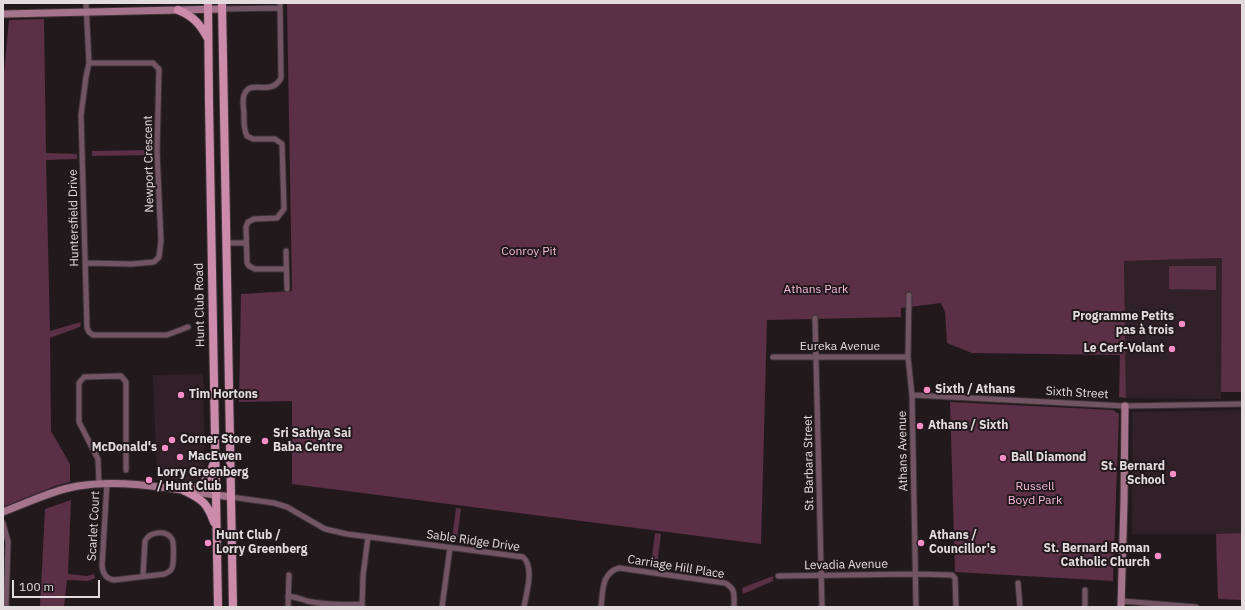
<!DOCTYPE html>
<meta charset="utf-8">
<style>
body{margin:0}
#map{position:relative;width:1245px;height:610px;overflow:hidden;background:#22191d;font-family:"IBM Plex Sans",sans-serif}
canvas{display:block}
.frame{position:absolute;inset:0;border:4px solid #e3dcdf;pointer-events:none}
.scale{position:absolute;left:12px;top:580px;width:88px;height:18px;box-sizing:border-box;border:2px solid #e3dcdf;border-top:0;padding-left:5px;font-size:12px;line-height:14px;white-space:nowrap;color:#e3dcdf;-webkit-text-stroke:3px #22191d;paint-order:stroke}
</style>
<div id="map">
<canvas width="1245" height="610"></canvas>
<div class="frame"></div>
<div class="scale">100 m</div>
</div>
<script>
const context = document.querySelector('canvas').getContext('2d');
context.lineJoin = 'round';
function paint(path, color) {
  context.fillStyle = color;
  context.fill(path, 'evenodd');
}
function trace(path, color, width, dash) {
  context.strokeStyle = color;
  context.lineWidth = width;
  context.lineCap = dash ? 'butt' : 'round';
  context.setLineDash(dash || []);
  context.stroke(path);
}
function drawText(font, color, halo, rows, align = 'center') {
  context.font = font + ' "IBM Plex Sans",sans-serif';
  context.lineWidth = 4;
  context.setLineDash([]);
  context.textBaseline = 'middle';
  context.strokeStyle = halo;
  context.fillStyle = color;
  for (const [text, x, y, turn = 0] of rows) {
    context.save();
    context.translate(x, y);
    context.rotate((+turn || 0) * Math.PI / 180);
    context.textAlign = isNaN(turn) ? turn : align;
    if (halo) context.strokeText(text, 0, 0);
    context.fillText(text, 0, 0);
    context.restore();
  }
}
const built = new Path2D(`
 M 1223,258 L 1221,399 L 1126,398 L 1124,261 Z
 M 203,374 L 205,475 L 200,481 L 193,485 L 157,480 L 153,375 Z
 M 1242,410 L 1242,600 L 1218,599 L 1216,534 L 1132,534 L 1132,412 Z`);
const green = new Path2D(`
 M 287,3 L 1242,3 L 1242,392 L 1221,392 L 1222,258 L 1124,261 L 1126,398 L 1119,397 L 1120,355 L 972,353 L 947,343 L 945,312 L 941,303 L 901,308 L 901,317 L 767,320 L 761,544 L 292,484 L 292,401 L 239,402 L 241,294 L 292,291 Z
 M 44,19 L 46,153 L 77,154 L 77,159 L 46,160 L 50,331 L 81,322 L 80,327 L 50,338 L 51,431 L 70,464 L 70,482 L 55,486 L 3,507 L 3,83 L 9,20 Z
 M 150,150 L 150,155 L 92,156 L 92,151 Z
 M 1169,266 L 1216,266 L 1216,290 L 1169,289 Z
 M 950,402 L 1113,410 L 1119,414 L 1113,581 L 955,572 Z
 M 71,500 L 68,574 L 87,576 L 94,574 L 95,578 L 88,581 L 67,580 L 64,607 L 40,607 L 45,509 Z
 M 456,508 L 461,509 L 457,539 L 452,538 Z
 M 655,533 L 661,534 L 657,565 L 651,564 Z
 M 1242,533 L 1242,600 L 1218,599 L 1216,534 Z
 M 773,576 L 773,581 L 743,594 L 742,588 Z`);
const street = new Path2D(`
 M 86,3 L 89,63 L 86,77 L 81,115 L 87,328 L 89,332 L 93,335 L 167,335 L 188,327
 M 280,3 L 281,78 C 271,97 251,79 245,93 C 242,98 243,106 244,112 C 244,120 243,128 247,136 L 253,139 L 275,139 L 282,144 L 284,209 L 277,218 L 254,219 L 248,222 L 246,227 L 247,263 L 249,266 L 255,269 L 286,269
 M 222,9 L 280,8
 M 226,243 L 246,243
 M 286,251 L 287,289
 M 85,263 L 132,264 L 154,262 L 159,257 L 161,241 L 157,152 L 159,69 L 153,63 L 89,63
 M 909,295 L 908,357 L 912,395 L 916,607
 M 815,318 L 822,607
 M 773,357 L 908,357
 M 912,395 L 1125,406 L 1242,404
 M 94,451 L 104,448 L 127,447
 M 107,483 L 102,566 C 103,574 106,579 114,580 L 165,574 C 168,572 171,571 172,568 C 174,562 174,543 172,539 C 166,529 149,532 145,541 L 143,576
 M 99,484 L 98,459 L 79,422 L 79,383 L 84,377 L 121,376 L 126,382 L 126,470
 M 231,497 L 274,503 L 287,507 L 325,529 L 347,534 L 523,557 C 535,568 526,593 524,607
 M 3,523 L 8,542 L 6,607
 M 778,576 L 915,574 L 952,575 L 955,578 L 956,607
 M 1018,583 L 1020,607
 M 288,596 C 295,597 301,599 307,601 C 325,605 344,605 362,604
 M 1121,601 L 1196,607
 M 362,606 L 363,576 L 368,537
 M 288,607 L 289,575
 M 442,607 L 450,548
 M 601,607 C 603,592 601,573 619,568 L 725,583 C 736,589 734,595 734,607
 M 1085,607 L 1085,590`);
const secondary = new Path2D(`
 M 3,14 L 222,9
 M 3,512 C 27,503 53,490 78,486 C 129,478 181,491 231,497
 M 1121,607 L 1124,502 L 1125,406`);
const primary = new Path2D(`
 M 208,3 L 209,102 L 218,607
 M 222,3 L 233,607
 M 178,10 C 193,16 200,24 207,37
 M 185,491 C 203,500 207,503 214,522
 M 185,491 C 201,488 208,481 213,465`);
const markers = [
 [1182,324,4,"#fa8fc7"],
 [1172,349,4,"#fa8fc7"],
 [927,390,4,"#fa8fc7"],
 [181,395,4,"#fa8fc7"],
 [920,426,4,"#fa8fc7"],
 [172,440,4,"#fa8fc7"],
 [265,441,4,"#fa8fc7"],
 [165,448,4,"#fa8fc7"],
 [180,457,4,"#fa8fc7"],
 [1003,458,4,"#fa8fc7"],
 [1173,474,4,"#fa8fc7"],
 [149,480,4,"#fa8fc7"],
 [208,543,4,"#fa8fc7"],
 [921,543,4,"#fa8fc7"],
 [1158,556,4,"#fa8fc7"]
];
const streetNames = [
 ["Newport Crescent",149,164,-91],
 ["Huntersfield Drive",74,218,-91],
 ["Hunt Club Road",200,305,-91],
 ["Eureka Avenue",840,347],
 ["Sixth Street",1077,393,3],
 ["Athans Avenue",903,451,-91],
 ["St. Barbara Street",809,463,-91],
 ["Scarlet Court",94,526,-87],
 ["Sable Ridge Drive",473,541,8],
 ["Levadia Avenue",846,565,-1],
 ["Carriage Hill Place",676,567,9]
];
const parkNames = [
 ["Conroy Pit",529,252],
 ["Athans Park",816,290],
 ["Russell",1035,487],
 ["Boyd Park",1035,501]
];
const poiNames = [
 ["Programme Petits",1174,317,"right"],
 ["pas à trois",1174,331,"right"],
 ["Le Cerf-Volant",1164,349,"right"],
 ["Sixth / Athans",935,390],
 ["Tim Hortons",189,395],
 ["Athans / Sixth",928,426],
 ["Sri Sathya Sai",273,434],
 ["Baba Centre",273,448],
 ["Corner Store",180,440],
 ["McDonald's",157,448,"right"],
 ["MacEwen",188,457],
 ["Ball Diamond",1011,458],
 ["St. Bernard",1165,467,"right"],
 ["School",1165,481,"right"],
 ["Lorry Greenberg",157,473],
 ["/ Hunt Club",157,487],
 ["Hunt Club /",216,536],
 ["Lorry Greenberg",216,550],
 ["Athans /",929,536],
 ["Councillor's",929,550],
 ["St. Bernard Roman",1150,549,"right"],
 ["Catholic Church",1150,563,"right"]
];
paint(built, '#302129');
paint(green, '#5b2f46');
trace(street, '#3d3438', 7);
trace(secondary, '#3d3438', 9);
trace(primary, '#3d3438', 10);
trace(street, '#735463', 5);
trace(secondary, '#a5738c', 7);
trace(primary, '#cc8bab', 8);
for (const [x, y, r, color] of markers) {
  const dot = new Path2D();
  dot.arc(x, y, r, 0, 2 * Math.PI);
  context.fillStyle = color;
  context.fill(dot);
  trace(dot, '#22191d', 1.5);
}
drawText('12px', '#e3dcdf', '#22191d', streetNames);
drawText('12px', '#f5b7d6', '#22191d', parkNames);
drawText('bold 12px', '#e3dcdf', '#22191d', poiNames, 'left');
</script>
